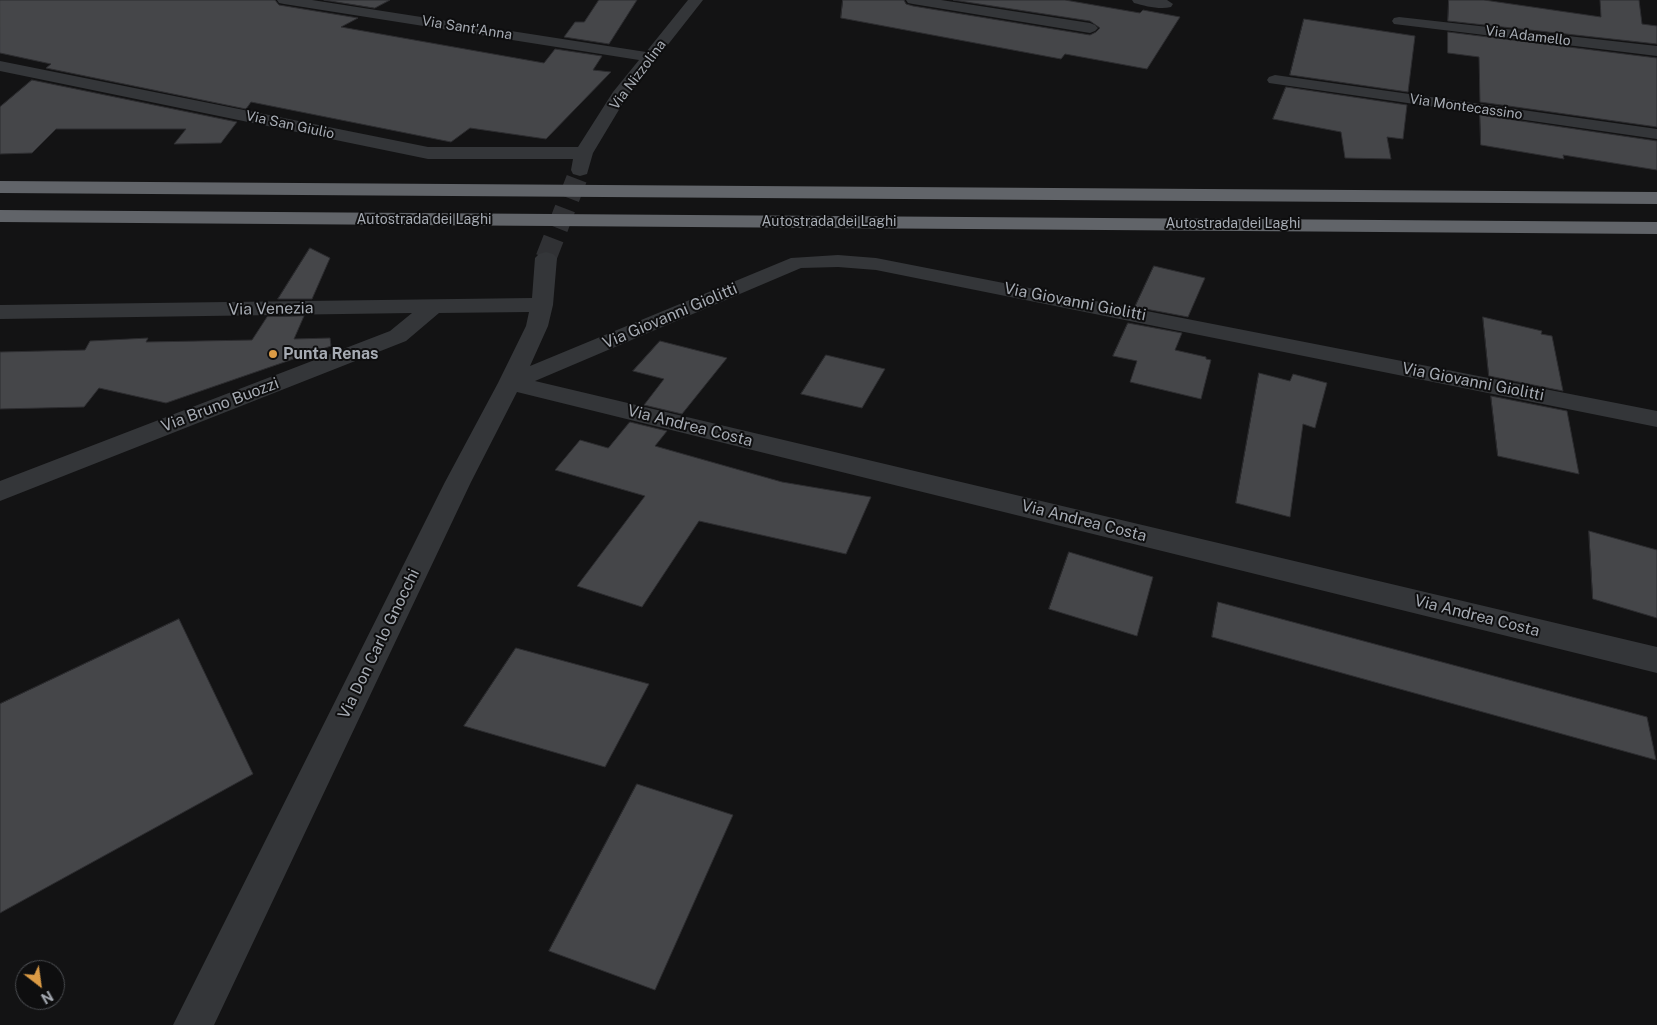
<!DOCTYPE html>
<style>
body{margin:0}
#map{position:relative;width:1657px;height:1025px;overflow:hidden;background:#131314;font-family:"Public Sans",sans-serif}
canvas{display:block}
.north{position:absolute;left:15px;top:960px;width:50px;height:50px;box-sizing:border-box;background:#0e0e0f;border:1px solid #4b4d51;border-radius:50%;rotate:150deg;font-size:14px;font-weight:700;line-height:20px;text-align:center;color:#a6abb3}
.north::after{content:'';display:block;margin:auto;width:18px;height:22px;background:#db9b45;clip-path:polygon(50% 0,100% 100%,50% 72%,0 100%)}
</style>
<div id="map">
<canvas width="1657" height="1025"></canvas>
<div class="north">N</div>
</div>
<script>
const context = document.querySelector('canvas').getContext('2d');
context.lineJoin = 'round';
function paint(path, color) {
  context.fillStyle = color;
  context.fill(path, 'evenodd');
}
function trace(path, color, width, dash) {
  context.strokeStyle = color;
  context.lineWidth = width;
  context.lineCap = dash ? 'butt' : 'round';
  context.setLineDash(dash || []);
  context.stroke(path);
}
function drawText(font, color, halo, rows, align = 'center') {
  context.font = font + ' "Public Sans",sans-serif';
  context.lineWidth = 4;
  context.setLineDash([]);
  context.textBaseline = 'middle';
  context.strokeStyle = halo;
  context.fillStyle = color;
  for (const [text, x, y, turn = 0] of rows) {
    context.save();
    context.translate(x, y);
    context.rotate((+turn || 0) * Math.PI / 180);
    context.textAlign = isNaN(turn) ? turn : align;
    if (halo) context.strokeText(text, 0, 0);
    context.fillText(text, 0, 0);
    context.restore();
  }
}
const building = new Path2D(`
 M 0,0 L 275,0 L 279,5 L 358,18 L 341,27 L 544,63 L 555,49 L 602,56 L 593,70 L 611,72 L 546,139 L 470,128 L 451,142 L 251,102 L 246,109 L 46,68 L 51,64 L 0,53 Z
 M 324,0 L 390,0 L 375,8 Z
 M 599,0 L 637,0 L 609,44 L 564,37 L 575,22 L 584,22 Z
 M 843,0 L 904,0 L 906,4 L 913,6 L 1090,35 L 1096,32 L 1100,28 L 1090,21 L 953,0 L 1065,0 L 1140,13 L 1143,10 L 1180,17 L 1147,69 L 1065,54 L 1061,59 L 841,18 Z
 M 1449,0 L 1484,0 L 1601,17 L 1600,0 L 1639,0 L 1642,24 L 1657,26 L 1657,44 L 1448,21 Z
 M 1304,19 L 1415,36 L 1408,92 L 1290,75 Z
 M 1448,32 L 1657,58 L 1657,127 L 1480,102 L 1479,57 L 1448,53 Z
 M 32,80 L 237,122 L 221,143 L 174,144 L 186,129 L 56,129 L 32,153 L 0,154 L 0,107 Z
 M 1286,87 L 1407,105 L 1403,139 L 1387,137 L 1391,159 L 1345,158 L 1341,132 L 1273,119 Z
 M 1480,115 L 1657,141 L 1657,170 L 1563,155 L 1564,159 L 1481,145 Z
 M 310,248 L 330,258 L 312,299 L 278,299 Z
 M 1154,266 L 1205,278 L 1188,317 L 1135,307 Z
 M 304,316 L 294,339 L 330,338 L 331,346 L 166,403 L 99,388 L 84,407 L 0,409 L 0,352 L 85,350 L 90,341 L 148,338 L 146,342 L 252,340 L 267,317 Z
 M 1483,317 L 1542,331 L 1541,334 L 1552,336 L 1563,391 L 1489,376 Z
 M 1128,323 L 1182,333 L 1175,350 L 1206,357 L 1206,359 L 1211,360 L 1201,399 L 1130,382 L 1137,361 L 1113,356 Z
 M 660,341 L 727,358 L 682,414 L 644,405 L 664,379 L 633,371 Z
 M 826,355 L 885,369 L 862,408 L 801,394 Z
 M 1259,373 L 1290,381 L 1293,374 L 1327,383 L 1315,428 L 1303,424 L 1290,517 L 1236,503 Z
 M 1491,396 L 1567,411 L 1579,474 L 1498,456 Z
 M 630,422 L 667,431 L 655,446 L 782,482 L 871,497 L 846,554 L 699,521 L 642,607 L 577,586 L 645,496 L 555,470 L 580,440 L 608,448 Z
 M 1589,531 L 1657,550 L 1657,618 L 1593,599 Z
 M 1069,552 L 1153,577 L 1137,636 L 1049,609 Z
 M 1218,602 L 1647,717 L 1656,760 L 1212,637 Z
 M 179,619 L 253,774 L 0,913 L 0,704 Z
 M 516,648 L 649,684 L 605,767 L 464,726 Z
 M 637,784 L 733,815 L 655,990 L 549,951 Z`);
const streetTunnel = new Path2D(`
 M 546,258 L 580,170`);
const street = new Path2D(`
 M 277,0 L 312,0 L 646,52 L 688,0 L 703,0 L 626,98 L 593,153 L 587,174 L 580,176 L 573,174 L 571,170 L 573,159 L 428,159 L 0,71 L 0,61 L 428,147 L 578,147 L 613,92 L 639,60 L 284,4 L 279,3 Z
 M 906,0 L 941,0 L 1090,23 L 1095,25 L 1098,28 L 1095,31 L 1090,33 L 913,4 L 908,3 Z
 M 1132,0 L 1167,0 L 1173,4 L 1171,7 C 1160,10 1145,6 1134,3 Z
 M 1399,17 L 1657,46 L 1657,56 L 1394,24 L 1392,21 L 1394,18 Z
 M 1275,75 L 1657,129 L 1657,139 L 1269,83 L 1267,80 L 1269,77 Z
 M 546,252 L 553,254 L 557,258 L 553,305 L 548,326 L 530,366 L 791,258 L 838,255 L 876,258 L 1657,411 L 1657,427 L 876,270 L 838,267 L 801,268 L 535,381 L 1657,647 L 1657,673 L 517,392 L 471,482 L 214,1025 L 173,1025 L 445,482 L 498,383 L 526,326 L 529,312 L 439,313 L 406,341 L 0,501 L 0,481 L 390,331 L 412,313 L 0,319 L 0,305 L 532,298 L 535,258 L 539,254 Z`);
const highway = new Path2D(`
 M 0,181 L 1657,192 L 1657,204 L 0,193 Z
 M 0,210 L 1657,222 L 1657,234 L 0,222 Z`);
const markers = [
 [273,354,5,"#db9b45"]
];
const farStreetnames = [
 ["Via Sant'Anna",467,28,9],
 ["Via Adamello",1528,36,7],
 ["Via Nizzolina",638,75,-53],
 ["Via Montecassino",1466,107,8],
 ["Via San Giulio",290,125,12],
 ["Autostrada dei Laghi",424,220],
 ["Autostrada dei Laghi",829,222],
 ["Autostrada dei Laghi",1233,224]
];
const streetNames = [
 ["Via Giovanni Giolitti",1075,302,11],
 ["Via Venezia",271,309,-1],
 ["Via Giovanni Giolitti",670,316,-23],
 ["Via Giovanni Giolitti",1473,382,11],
 ["Via Bruno Buozzi",220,405,-21],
 ["Via Andrea Costa",690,426,14],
 ["Via Andrea Costa",1084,521,14],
 ["Via Andrea Costa",1477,616,14],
 ["Via Don Carlo Gnocchi",379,644,-64]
];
const poiNames = [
 ["Punta Renas",283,354]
];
paint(building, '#454649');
trace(building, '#2d2d30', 1);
trace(streetTunnel, '#303134', 21, [21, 11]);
paint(street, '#343639');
paint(highway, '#616469');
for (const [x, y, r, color] of markers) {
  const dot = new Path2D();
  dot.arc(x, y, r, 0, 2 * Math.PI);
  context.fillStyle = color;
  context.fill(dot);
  trace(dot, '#0e0e0f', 2);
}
drawText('14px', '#a6abb3', '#0e0e0f', farStreetnames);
drawText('16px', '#a6abb3', '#0e0e0f', streetNames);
drawText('bold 16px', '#a6abb3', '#0e0e0f', poiNames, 'left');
</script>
